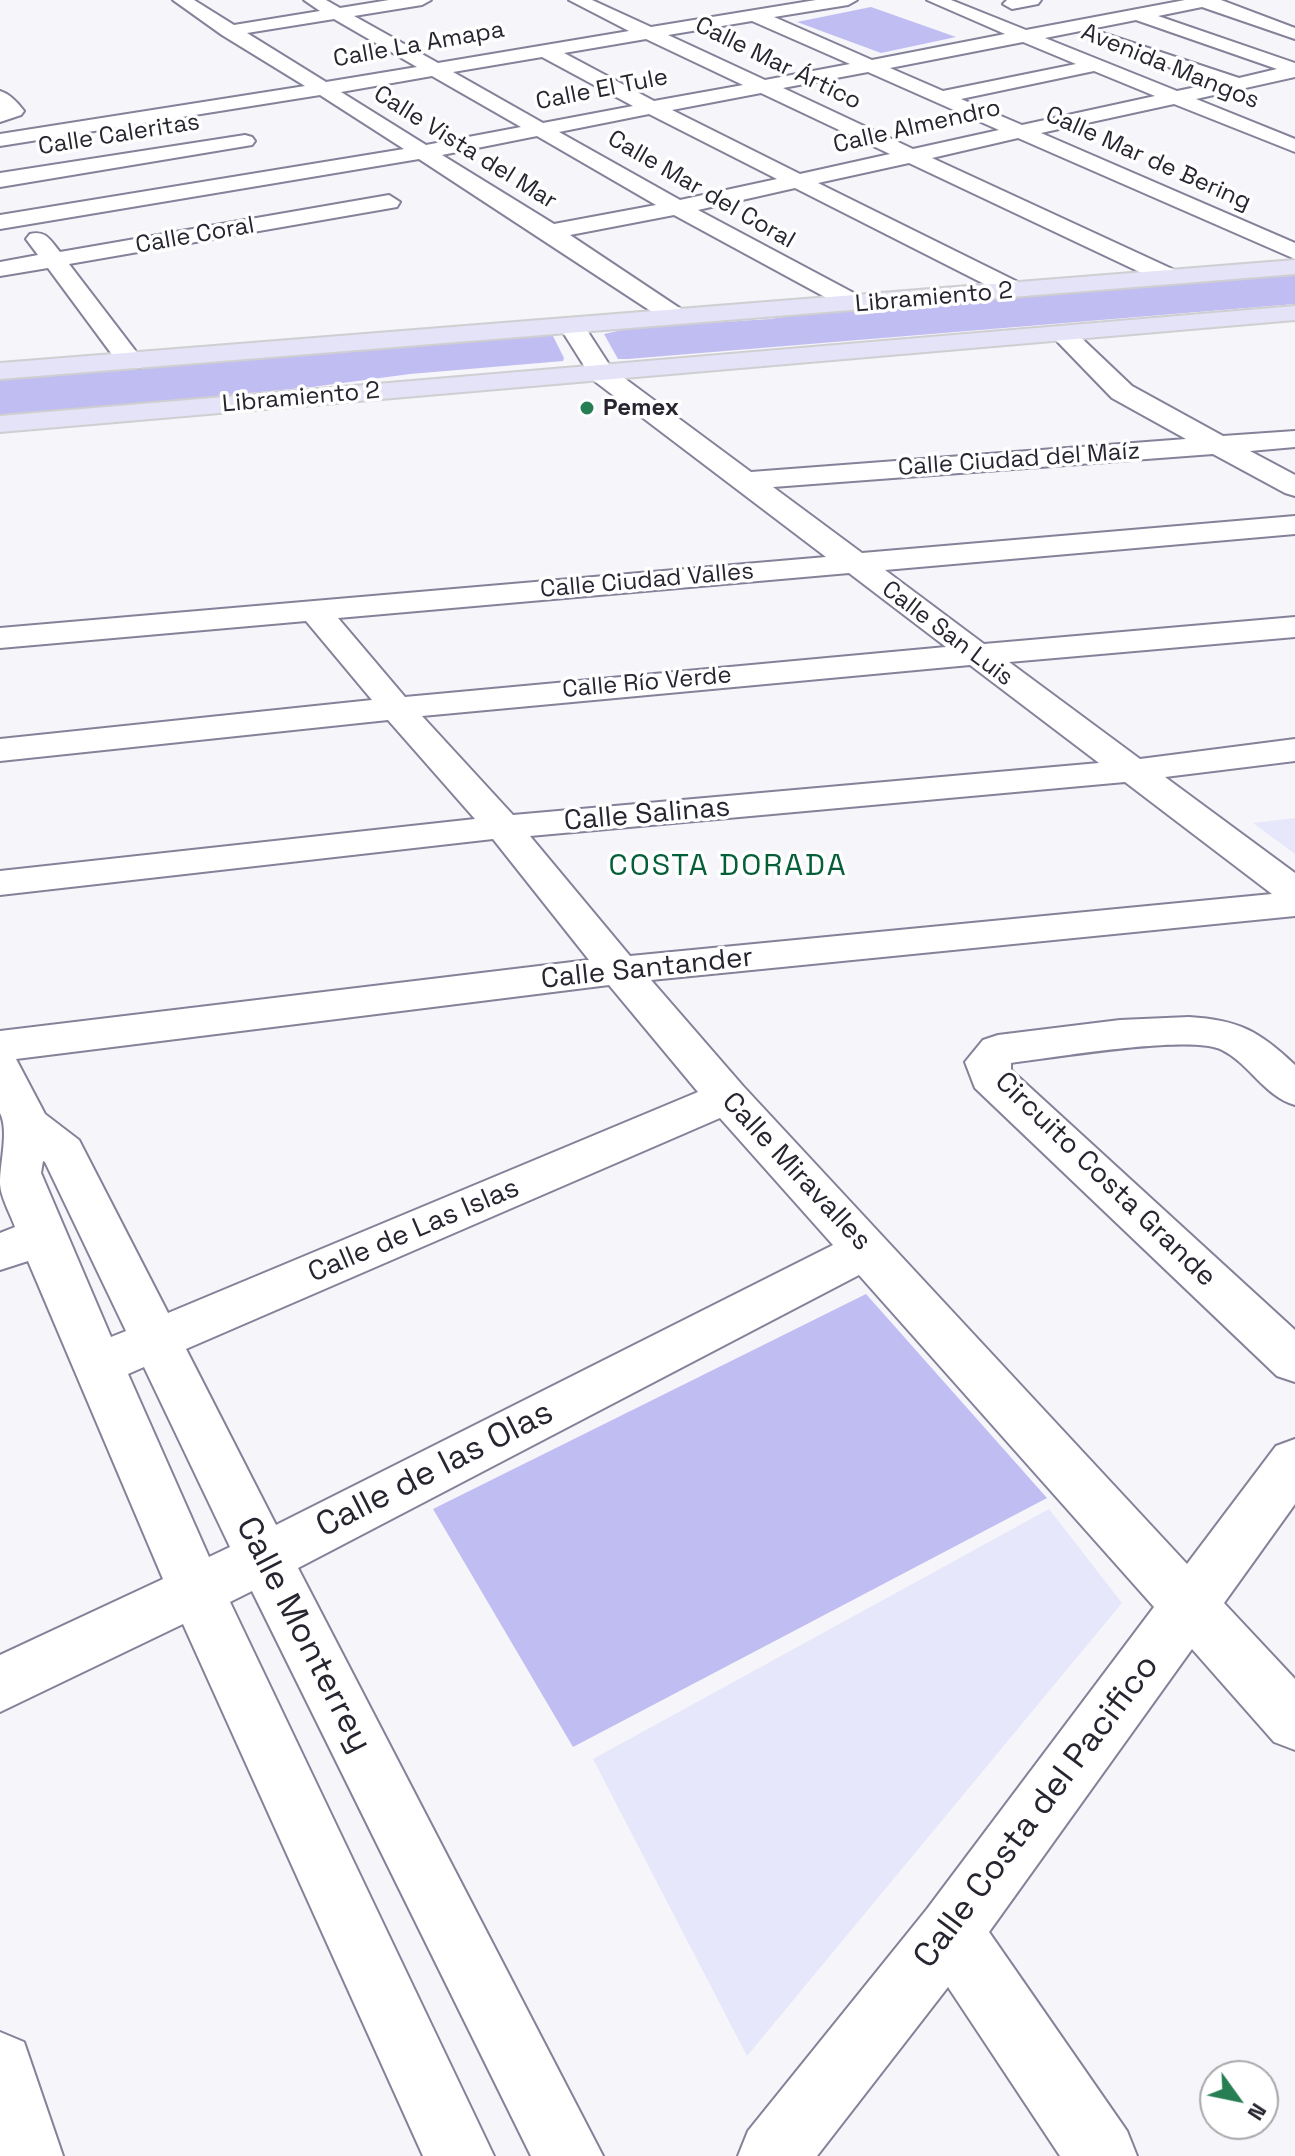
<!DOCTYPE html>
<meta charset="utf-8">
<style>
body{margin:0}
#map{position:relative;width:1295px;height:2156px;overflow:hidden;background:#f5f5fa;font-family:"Space Grotesk",sans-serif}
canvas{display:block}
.north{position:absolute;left:1199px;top:2060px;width:80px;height:80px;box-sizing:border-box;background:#fff;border:2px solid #a9a8ac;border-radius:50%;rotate:123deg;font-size:22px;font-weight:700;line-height:32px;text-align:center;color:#272630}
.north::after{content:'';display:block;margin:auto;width:28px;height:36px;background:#277e52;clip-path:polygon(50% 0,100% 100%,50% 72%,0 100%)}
</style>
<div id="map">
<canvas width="1295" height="2156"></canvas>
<div class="north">N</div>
</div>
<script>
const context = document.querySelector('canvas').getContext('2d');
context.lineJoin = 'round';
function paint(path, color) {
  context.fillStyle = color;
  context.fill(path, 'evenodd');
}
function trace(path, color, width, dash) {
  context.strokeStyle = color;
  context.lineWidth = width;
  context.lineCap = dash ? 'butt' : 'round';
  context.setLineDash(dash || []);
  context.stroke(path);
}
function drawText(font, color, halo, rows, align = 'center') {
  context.font = font + ' "Space Grotesk",sans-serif';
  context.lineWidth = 7;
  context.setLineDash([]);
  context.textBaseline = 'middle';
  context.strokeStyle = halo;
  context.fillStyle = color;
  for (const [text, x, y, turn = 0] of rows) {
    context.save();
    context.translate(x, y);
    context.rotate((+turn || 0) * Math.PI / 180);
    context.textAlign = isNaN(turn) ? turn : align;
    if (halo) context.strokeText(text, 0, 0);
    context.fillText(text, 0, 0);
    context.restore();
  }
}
const built = new Path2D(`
 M 1295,818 L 1295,854 L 1253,823 Z
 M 1049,1509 L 1122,1603 L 747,2056 L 593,1759 Z`);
const green = new Path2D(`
 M 871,7 L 956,37 L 881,53 L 797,22 Z
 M 1295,272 L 1295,304 L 628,359 L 618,359 L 604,334 L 631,328 L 770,319 L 836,309 Z
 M 552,334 L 564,358 L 563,361 L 410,374 L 312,387 L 0,417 L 0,380 Z
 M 866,1294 L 1047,1498 L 573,1747 L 433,1509 Z`);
const minor = new Path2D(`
 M 173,0 L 194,0 L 234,25 L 320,11 L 304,0 L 326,0 L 340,8 L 389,0 L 431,0 L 422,5 L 354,16 L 438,63 L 629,31 L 569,0 L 592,0 L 651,27 L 816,0 L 857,0 L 848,5 L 774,17 L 872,60 L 1005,34 L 927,0 L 951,0 L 1026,30 L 1185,0 L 1221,0 L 1295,28 L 1295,39 L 1202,7 L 1158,16 L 1295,63 L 1295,77 L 1196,99 L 1295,139 L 1295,152 L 1174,104 L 1041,133 L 1295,243 L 1295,259 L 1018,138 L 932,158 L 1181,273 L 1184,278 L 1181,283 L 1163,283 L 909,163 L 818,183 L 1026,286 L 1029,291 L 1026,296 L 1008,296 L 795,188 L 698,210 L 865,299 L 868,304 L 865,309 L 847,309 L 674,215 L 570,235 L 687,313 L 691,318 L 687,323 L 669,323 L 419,159 L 0,229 L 0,215 L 404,149 L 320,95 L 0,146 L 0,134 L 305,86 L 222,35 ZM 334,19 L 417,67 L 326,82 L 247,33 ZM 1136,20 L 1277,69 L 1239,78 L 1103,33 L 1097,32 L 1088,37 L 1091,41 L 1216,83 L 1177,91 L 1045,38 ZM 752,21 L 850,64 L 765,80 L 668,35 ZM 646,39 L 743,85 L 654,101 L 564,53 ZM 1023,42 L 1076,64 L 943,91 L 890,68 ZM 542,57 L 633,106 L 543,123 L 453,72 ZM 1094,71 L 1155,96 L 1022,125 L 961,99 ZM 868,72 L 999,130 L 913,149 L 783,88 ZM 432,76 L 521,127 L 426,145 L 341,92 ZM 761,93 L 890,154 L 800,174 L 672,110 ZM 649,114 L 777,179 L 680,200 L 559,132 ZM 537,136 L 656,205 L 554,224 L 442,155 Z
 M 1007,0 L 1041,0 L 1038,4 L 1012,9 L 1003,4 Z
 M 0,91 C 10,94 18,103 24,111 L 21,115 L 0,122 Z
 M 245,135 L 252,137 L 255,141 L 252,145 L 0,187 L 0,173 Z
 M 389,195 L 400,202 L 397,207 L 69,264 L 144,362 L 140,368 L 122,368 L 48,268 L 0,276 L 0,262 L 38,255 L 26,239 L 30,234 C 46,230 50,240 60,252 Z
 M 572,318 L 581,321 L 612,369 L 751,472 L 1186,439 L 1112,398 L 1051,335 L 1055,330 L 1073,330 L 1132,386 L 1223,436 L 1295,431 L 1295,447 L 1250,451 L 1295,475 L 1295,496 L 1285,493 L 1213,454 L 773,487 L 862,553 L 1295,516 L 1295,534 L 885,570 L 984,644 L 1295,617 L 1295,637 L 1009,662 L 1140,759 L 1295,739 L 1295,761 L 1165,777 L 1295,873 L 1295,916 L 651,980 L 743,1086 L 1187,1564 L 1276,1446 L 1295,1439 L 1295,1504 L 1224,1603 L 1295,1679 L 1295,1750 L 1274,1742 L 1192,1649 L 989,1932 L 1127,2131 L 1137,2156 L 1060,2156 L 948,1987 L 817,2156 L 738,2156 L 748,2131 L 927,1909 L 1154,1607 L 859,1275 L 298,1568 L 603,2156 L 531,2156 L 252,1591 L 230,1602 L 494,2156 L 423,2156 L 183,1624 L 0,1712 L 0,1655 L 163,1579 L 28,1261 L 0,1270 L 0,1233 L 15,1227 C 10,1213 1,1198 0,1184 C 0,1161 9,1131 0,1113 L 0,1031 L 589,960 L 493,839 L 0,895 L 0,871 L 475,819 L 388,720 L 0,761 L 0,739 L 372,700 L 306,621 L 0,648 L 0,628 L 826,557 L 593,380 L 559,326 L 563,321 ZM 849,573 L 946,647 L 405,697 L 338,618 ZM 970,665 L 1099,763 L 513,815 L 422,716 ZM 1125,782 L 1272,894 L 630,956 L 530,836 ZM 609,985 L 698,1092 L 168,1313 L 79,1140 L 45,1114 L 16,1059 ZM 720,1118 L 833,1245 L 276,1525 L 186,1349 ZM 43,1161 L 45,1162 L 126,1331 L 111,1337 L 41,1173 ZM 144,1367 L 230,1547 L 209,1557 L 128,1374 Z
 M 1189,1017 C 1239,1020 1259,1031 1295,1065 L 1295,1105 C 1264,1096 1250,1064 1222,1050 C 1191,1034 1051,1058 1011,1063 L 1011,1070 L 1295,1330 L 1295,1382 L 1277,1376 L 975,1088 L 965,1062 L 983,1040 L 998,1035 L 1120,1020 Z
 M 0,2032 L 24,2042 L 63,2156 L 0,2156 Z`);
const major = new Path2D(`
 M 1295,260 L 1295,274 L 0,379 L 0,363 Z
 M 1295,306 L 1295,320 L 0,432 L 0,416 Z`);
const markers = [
 [587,408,8,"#277e52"]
];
const farStreetnames = [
 ["Calle La Amapa",419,45,-10],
 ["Calle Mar Ártico",778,64,26],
 ["Avenida Mangos",1170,67,22],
 ["Calle El Tule",602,90,-11],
 ["Calle Almendro",917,127,-13],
 ["Calle Caleritas",119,135,-9],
 ["Calle Vista del Mar",465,148,32],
 ["Calle Mar de Bering",1148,159,24],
 ["Calle Mar del Coral",701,190,30],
 ["Calle Coral",195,236,-10],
 ["Libramiento 2",934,298,-5],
 ["Libramiento 2",301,398,-5],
 ["Calle Ciudad del Maíz",1019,460,-4],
 ["Calle Ciudad Valles",647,581,-5],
 ["Calle San Luis",947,634,37],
 ["Calle Río Verde",647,683,-5]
];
const farPoinames = [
 ["Pemex",603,408]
];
const streetNames = [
 ["Calle Salinas",647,815,-5],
 ["Calle Santander",647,969,-6],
 ["Calle Miravalles",796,1172,47],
 ["Circuito Costa Grande",1105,1180,44],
 ["Calle de Las Islas",414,1231,-23]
];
const neighbourhoodNames = [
 ["COSTA DORADA",728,867]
];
const nearStreetnames = [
 ["Calle de las Olas",435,1470,-27],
 ["Calle Monterrey",303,1635,63],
 ["Calle Costa del Pacifico",1037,1812,-53]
];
paint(built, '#e7e7fb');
paint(green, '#c0bdf2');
trace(minor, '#838299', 4);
trace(major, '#cfcfd1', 4);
paint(minor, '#fff');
paint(major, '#e4e3f8');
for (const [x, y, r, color] of markers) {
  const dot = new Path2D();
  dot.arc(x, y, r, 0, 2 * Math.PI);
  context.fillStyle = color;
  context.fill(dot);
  trace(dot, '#fff', 3);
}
drawText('24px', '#272630', '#fff', farStreetnames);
drawText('bold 24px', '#272630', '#fff', farPoinames, 'left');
drawText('28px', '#272630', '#fff', streetNames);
context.letterSpacing = '2px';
drawText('30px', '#056039', '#fff', neighbourhoodNames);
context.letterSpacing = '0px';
drawText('34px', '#272630', '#fff', nearStreetnames);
</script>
